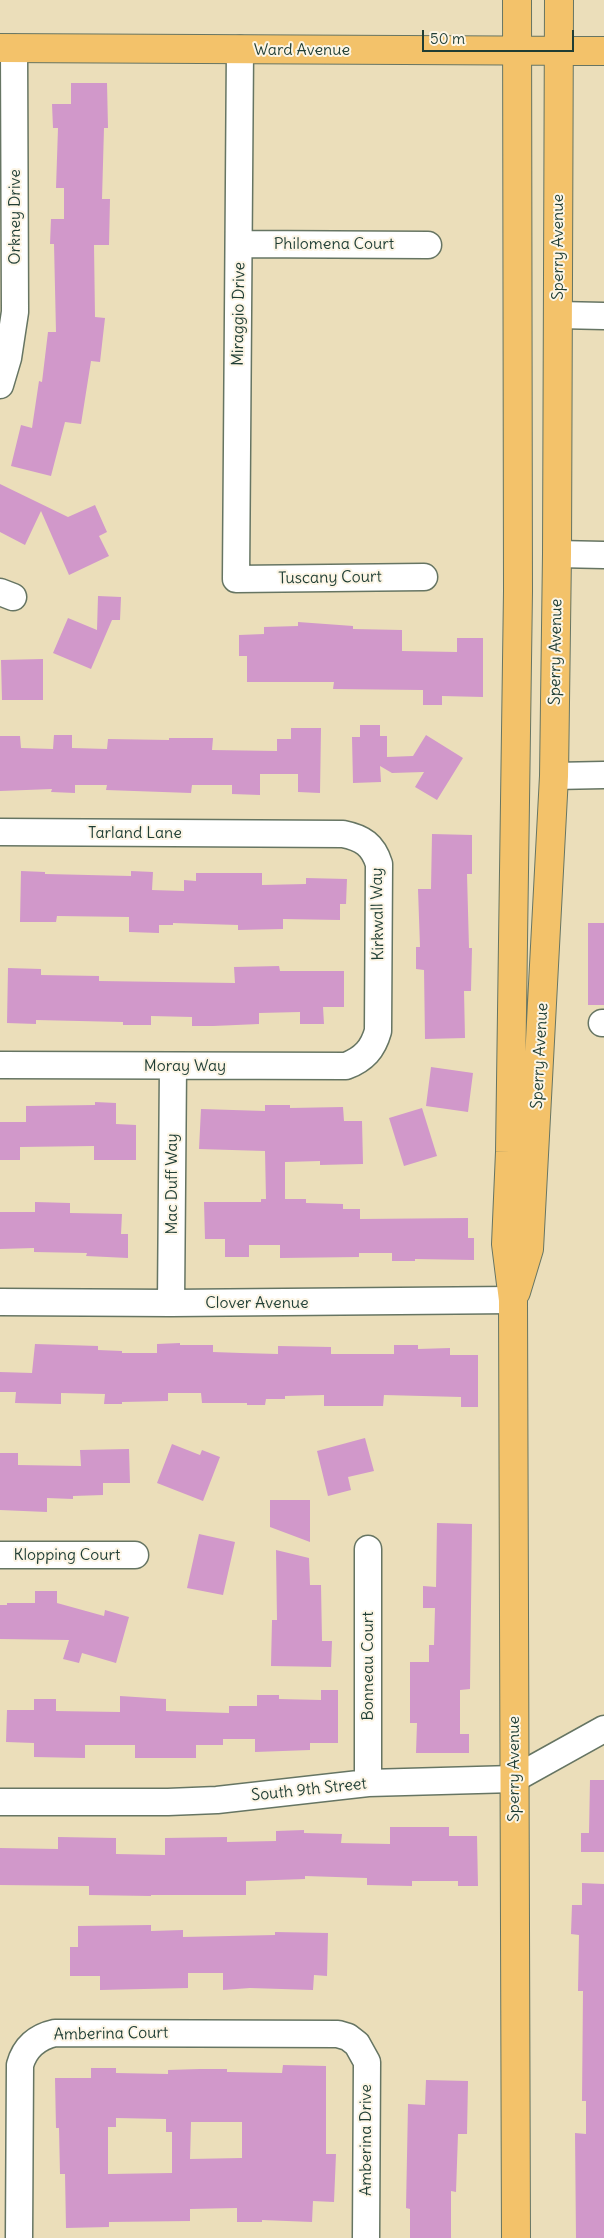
<!DOCTYPE html>
<style>
body{margin:0}
#map{position:relative;width:604px;height:2238px;overflow:hidden;background:#ebdeba;font-family:Delius,sans-serif}
canvas{display:block}
.scale{position:absolute;left:422px;top:30px;width:152px;height:22px;box-sizing:border-box;border:2px solid #1f3d34;border-top:0;padding-left:6px;font-size:15px;line-height:18px;white-space:nowrap;color:#1f3d34;-webkit-text-stroke:4px #fcf5e5;paint-order:stroke}
</style>
<div id="map">
<canvas width="604" height="2238"></canvas>
<div class="scale">50 m</div>
</div>
<script>
const context = document.querySelector('canvas').getContext('2d');
context.lineJoin = 'round';
function paint(path, color) {
  context.fillStyle = color;
  context.fill(path, 'evenodd');
}
function trace(path, color, width, dash) {
  context.strokeStyle = color;
  context.lineWidth = width;
  context.lineCap = dash ? 'butt' : 'round';
  context.setLineDash(dash || []);
  context.stroke(path);
}
function drawText(font, color, halo, rows, align = 'center') {
  context.font = font + ' Delius,sans-serif';
  context.lineWidth = 4;
  context.setLineDash([]);
  context.textBaseline = 'middle';
  context.strokeStyle = halo;
  context.fillStyle = color;
  for (const [text, x, y, turn = 0] of rows) {
    context.save();
    context.translate(x, y);
    context.rotate((+turn || 0) * Math.PI / 180);
    context.textAlign = isNaN(turn) ? turn : align;
    if (halo) context.strokeText(text, 0, 0);
    context.fillText(text, 0, 0);
    context.restore();
  }
}
const building = new Path2D(`
 M 71,83 L 107,83 L 108,128 L 104,128 L 102,199 L 110,199 L 109,245 L 94,245 L 95,317 L 105,318 L 100,362 L 91,361 L 81,424 L 65,422 L 51,476 L 11,466 L 21,425 L 32,428 L 39,381 L 42,382 L 48,332 L 56,332 L 54,244 L 50,244 L 51,219 L 64,219 L 64,188 L 56,188 L 58,128 L 53,128 L 52,104 L 71,104 Z
 M 0,484 L 68,517 L 95,505 L 107,532 L 99,536 L 109,556 L 69,575 L 41,511 L 25,545 L 0,532 Z
 M 98,596 L 121,597 L 120,620 L 112,620 L 91,669 L 53,653 L 68,618 L 97,630 Z
 M 298,622 L 353,626 L 353,629 L 402,630 L 402,651 L 457,652 L 457,638 L 483,638 L 483,697 L 442,696 L 442,705 L 423,705 L 423,690 L 333,689 L 334,682 L 247,682 L 247,656 L 239,656 L 239,635 L 264,634 L 264,627 L 298,626 Z
 M 43,659 L 43,700 L 2,700 L 1,660 Z
 M 360,725 L 380,725 L 380,736 L 387,736 L 387,757 L 413,756 L 426,735 L 463,758 L 437,800 L 415,787 L 424,772 L 392,773 L 380,766 L 381,782 L 353,783 L 352,737 L 360,737 Z
 M 291,728 L 321,728 L 320,793 L 298,792 L 298,774 L 260,774 L 260,795 L 232,794 L 232,785 L 192,785 L 191,793 L 106,790 L 107,785 L 75,785 L 75,793 L 51,792 L 52,789 L 0,791 L 0,736 L 20,736 L 21,748 L 53,749 L 54,735 L 72,735 L 72,748 L 107,749 L 108,739 L 169,740 L 169,738 L 213,738 L 212,750 L 277,751 L 277,739 L 291,739 Z
 M 432,834 L 472,835 L 472,874 L 467,874 L 469,948 L 472,948 L 471,991 L 464,991 L 465,1038 L 425,1039 L 424,970 L 416,969 L 416,947 L 420,947 L 418,889 L 431,889 Z
 M 21,871 L 45,872 L 45,874 L 131,876 L 131,871 L 153,872 L 152,890 L 184,891 L 184,880 L 196,881 L 196,873 L 262,873 L 262,885 L 306,884 L 306,878 L 347,879 L 346,904 L 340,904 L 340,920 L 283,919 L 283,929 L 238,930 L 238,925 L 173,923 L 173,925 L 159,925 L 159,933 L 129,932 L 129,917 L 57,916 L 56,922 L 20,922 Z
 M 588,923 L 604,923 L 604,1005 L 588,1005 Z
 M 279,966 L 280,971 L 344,971 L 344,1007 L 323,1007 L 324,1024 L 300,1024 L 300,1012 L 259,1013 L 259,1024 L 213,1026 L 192,1026 L 192,1017 L 151,1016 L 151,1025 L 123,1025 L 123,1022 L 36,1020 L 36,1024 L 7,1023 L 8,968 L 41,969 L 41,975 L 99,976 L 99,981 L 235,983 L 234,967 Z
 M 431,1067 L 473,1073 L 468,1112 L 426,1106 Z
 M 95,1102 L 116,1103 L 116,1124 L 136,1125 L 136,1160 L 94,1160 L 94,1146 L 20,1147 L 20,1160 L 0,1160 L 0,1122 L 26,1122 L 26,1106 L 95,1105 Z
 M 265,1105 L 290,1105 L 290,1108 L 343,1107 L 344,1121 L 362,1121 L 363,1164 L 320,1165 L 320,1161 L 285,1162 L 285,1199 L 306,1199 L 306,1203 L 343,1204 L 343,1209 L 360,1209 L 360,1219 L 468,1218 L 468,1238 L 474,1238 L 474,1260 L 415,1259 L 415,1261 L 392,1261 L 392,1253 L 359,1253 L 359,1257 L 280,1258 L 280,1245 L 249,1245 L 249,1257 L 225,1257 L 225,1239 L 205,1239 L 204,1202 L 261,1202 L 261,1199 L 266,1199 L 265,1151 L 199,1149 L 201,1109 L 265,1111 Z
 M 422,1108 L 437,1156 L 404,1166 L 389,1118 Z
 M 35,1202 L 70,1203 L 70,1213 L 122,1214 L 121,1234 L 128,1234 L 128,1258 L 86,1256 L 87,1253 L 34,1252 L 34,1248 L 0,1249 L 0,1212 L 35,1212 Z
 M 180,1343 L 180,1345 L 213,1345 L 213,1352 L 241,1353 L 278,1354 L 278,1346 L 331,1347 L 331,1354 L 394,1354 L 394,1345 L 418,1345 L 418,1349 L 450,1348 L 450,1355 L 478,1355 L 478,1407 L 461,1407 L 461,1397 L 384,1395 L 383,1406 L 324,1406 L 324,1395 L 285,1396 L 285,1399 L 266,1399 L 265,1405 L 247,1405 L 247,1403 L 202,1403 L 201,1393 L 168,1393 L 168,1401 L 122,1402 L 122,1404 L 104,1404 L 105,1394 L 61,1393 L 61,1404 L 15,1403 L 16,1392 L 0,1392 L 0,1372 L 32,1373 L 35,1344 L 98,1346 L 98,1350 L 122,1351 L 122,1353 L 157,1353 L 157,1344 Z
 M 365,1438 L 374,1471 L 348,1477 L 351,1490 L 328,1496 L 317,1451 Z
 M 172,1444 L 200,1455 L 202,1450 L 220,1457 L 203,1501 L 157,1483 Z
 M 129,1449 L 130,1483 L 103,1483 L 103,1495 L 73,1496 L 73,1499 L 47,1498 L 47,1512 L 0,1510 L 0,1453 L 18,1453 L 18,1465 L 81,1466 L 80,1450 Z
 M 270,1500 L 310,1500 L 310,1542 L 270,1527 Z
 M 437,1523 L 472,1524 L 470,1689 L 460,1690 L 460,1734 L 469,1734 L 469,1753 L 416,1753 L 417,1723 L 410,1723 L 410,1662 L 429,1662 L 429,1645 L 434,1645 L 435,1608 L 423,1608 L 423,1586 L 436,1587 Z
 M 199,1534 L 235,1542 L 223,1595 L 187,1588 Z
 M 276,1550 L 309,1558 L 310,1585 L 321,1585 L 322,1641 L 332,1641 L 331,1667 L 271,1666 L 272,1620 L 277,1620 Z
 M 35,1591 L 57,1591 L 57,1603 L 104,1616 L 105,1610 L 129,1617 L 116,1663 L 82,1653 L 79,1663 L 63,1659 L 69,1640 L 0,1639 L 0,1605 L 7,1605 L 7,1603 L 35,1603 Z
 M 321,1690 L 338,1690 L 338,1743 L 310,1743 L 310,1750 L 255,1752 L 255,1739 L 223,1739 L 223,1745 L 196,1745 L 196,1758 L 135,1758 L 135,1745 L 85,1745 L 85,1758 L 34,1757 L 34,1743 L 6,1742 L 7,1710 L 34,1710 L 34,1699 L 56,1699 L 56,1711 L 120,1712 L 120,1696 L 166,1699 L 166,1711 L 229,1713 L 229,1706 L 257,1706 L 257,1695 L 279,1695 L 279,1699 L 321,1700 Z
 M 590,1780 L 604,1780 L 604,1852 L 581,1852 L 581,1833 L 589,1833 Z
 M 390,1827 L 449,1827 L 449,1836 L 477,1836 L 478,1886 L 458,1886 L 458,1881 L 412,1881 L 412,1886 L 367,1885 L 367,1878 L 305,1876 L 305,1879 L 246,1881 L 246,1895 L 151,1895 L 151,1896 L 89,1895 L 89,1886 L 0,1885 L 0,1848 L 58,1849 L 58,1837 L 116,1838 L 116,1854 L 165,1855 L 165,1838 L 227,1837 L 227,1842 L 276,1841 L 276,1831 L 304,1830 L 304,1833 L 342,1834 L 341,1843 L 390,1844 Z
 M 582,1883 L 604,1884 L 604,2238 L 576,2238 L 575,2133 L 586,2134 L 586,2101 L 582,2101 L 583,1991 L 578,1991 L 579,1935 L 571,1934 L 572,1905 L 582,1905 Z
 M 151,1925 L 151,1931 L 183,1930 L 183,1937 L 275,1935 L 275,1932 L 328,1933 L 327,1976 L 314,1975 L 313,1990 L 250,1988 L 223,1990 L 223,1973 L 188,1973 L 188,1988 L 100,1990 L 100,1976 L 70,1976 L 70,1947 L 78,1947 L 78,1926 Z
 M 283,2065 L 326,2066 L 326,2154 L 336,2154 L 334,2202 L 313,2201 L 312,2222 L 262,2220 L 262,2222 L 237,2222 L 237,2208 L 190,2209 L 190,2221 L 109,2222 L 109,2227 L 66,2228 L 65,2174 L 60,2174 L 59,2128 L 56,2128 L 55,2078 L 91,2078 L 91,2068 L 116,2068 L 116,2073 L 168,2074 L 168,2070 L 200,2069 L 227,2069 L 227,2072 L 282,2073 ZM 116,2118 L 166,2119 L 166,2132 L 172,2132 L 172,2173 L 108,2174 L 108,2127 L 116,2127 ZM 191,2122 L 242,2122 L 242,2158 L 190,2159 Z
 M 426,2080 L 468,2081 L 467,2134 L 458,2134 L 456,2192 L 451,2191 L 451,2238 L 410,2238 L 410,2209 L 406,2208 L 408,2104 L 425,2105 Z`);
const minor = new Path2D(`
 M 240,49 L 236,579 L 424,577
 M 240,244 L 428,245
 M 558,315 L 604,316
 M 0,385 L 8,358 L 15,312 L 14,48
 M 557,554 L 604,555
 M 0,592 L 13,597
 M 554,776 L 604,775
 M 0,832 L 343,834 C 363,838 373,845 379,864 L 378,1031 C 373,1049 364,1059 346,1066 L 0,1065
 M 602,1023 L 604,1023
 M 0,1302 L 171,1303 L 513,1300
 M 171,1303 L 173,1066
 M 368,1549 L 368,1783
 M 0,1555 L 135,1555
 M 0,1802 L 168,1802 L 217,1800 L 368,1783 L 514,1779 L 604,1729
 M 19,2238 L 20,2065 C 25,2047 37,2037 55,2033 L 338,2034 L 348,2037 L 357,2044 L 367,2062 L 366,2238`);
const major = new Path2D(`
 M 0,48 L 604,51
 M 516,1292 L 529,1249 L 554,776 L 557,554 L 559,0
 M 516,2238 L 513,1300 L 506,1244 L 510,1152 L 518,591 L 517,0`);
const streetNames = [
 ["Ward Avenue",302,50],
 ["Orkney Drive",15,217,-90],
 ["Philomena Court",334,244],
 ["Sperry Avenue",558,247,-90],
 ["Miraggio Drive",239,314,-89],
 ["Tuscany Court",330,578,-1],
 ["Sperry Avenue",556,652,-89],
 ["Tarland Lane",135,833],
 ["Kirkwall Way",378,914,-91],
 ["Sperry Avenue",540,1056,-87],
 ["Moray Way",185,1066],
 ["Mac Duff Way",172,1184,-90],
 ["Clover Avenue",257,1303],
 ["Klopping Court",67,1555],
 ["Bonneau Court",368,1666,-90],
 ["Sperry Avenue",514,1769,-90],
 ["South 9th Street",309,1790,-6],
 ["Amberina Court",111,2034,-1],
 ["Amberina Drive",366,2140,-90]
];
paint(building, '#d198ca');
trace(minor, '#667563', 29);
trace(major, '#667563', 30);
trace(minor, '#fff', 26);
trace(major, '#f3c26a', 28);
drawText('16px', '#1f3d34', '#fcf5e5', streetNames);
</script>
